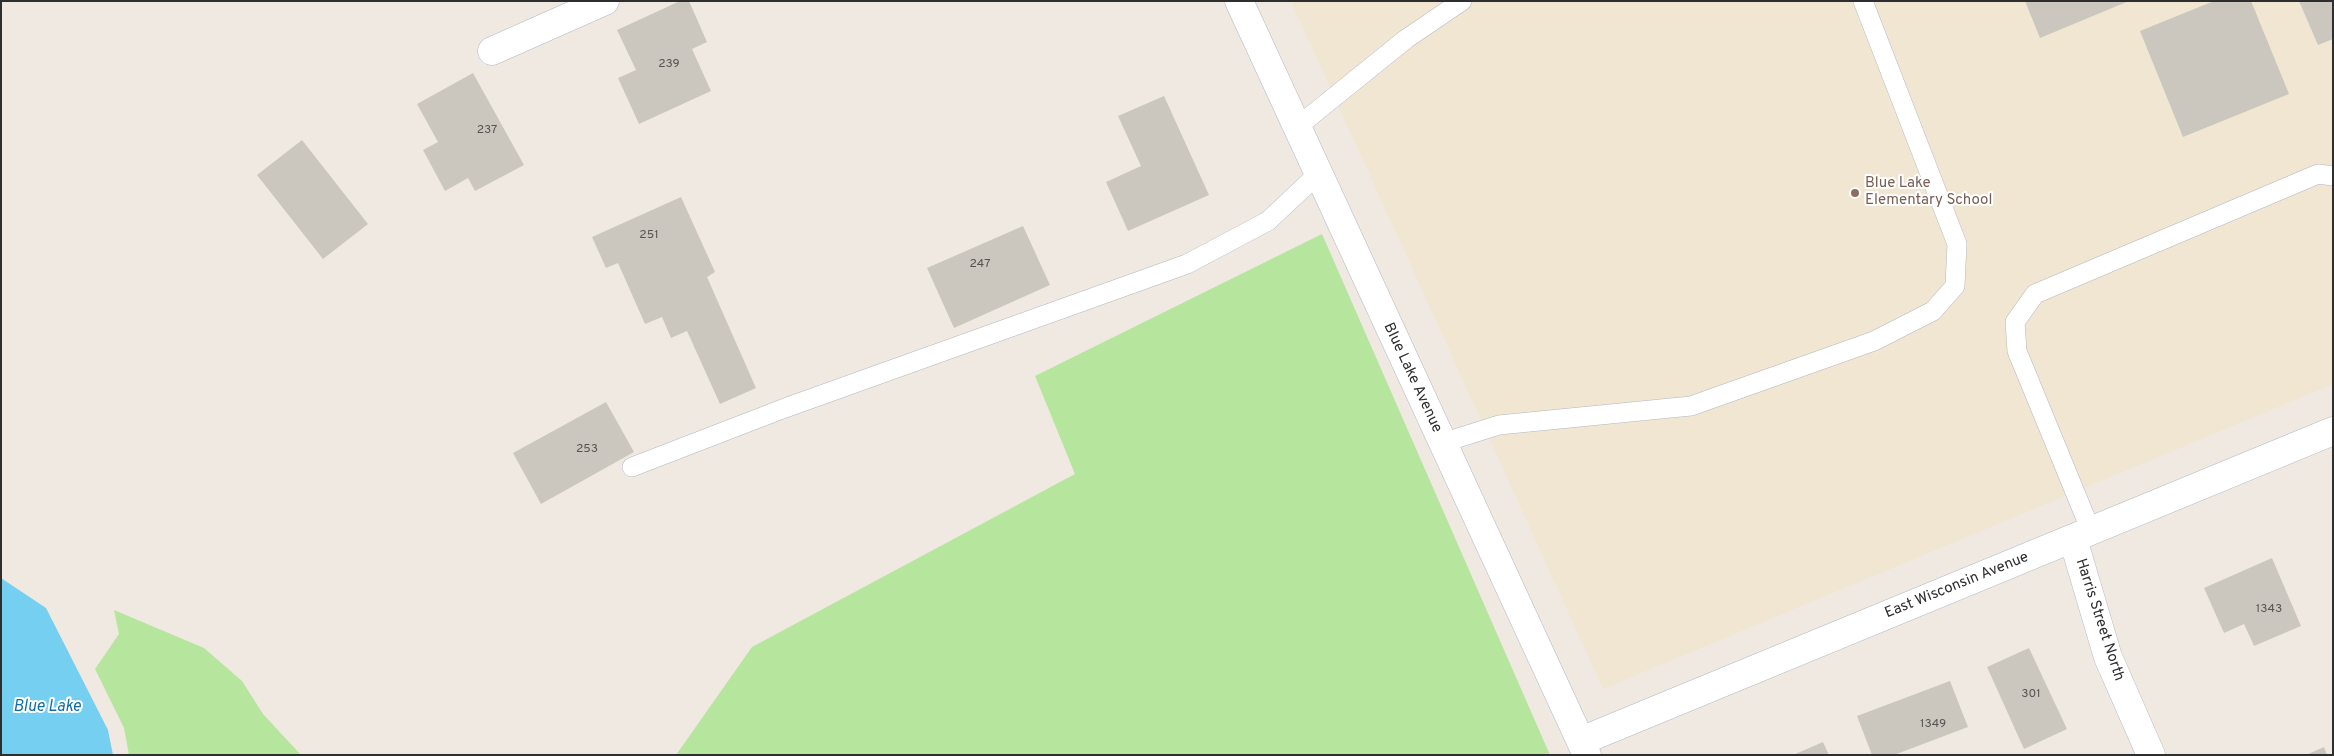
<!DOCTYPE html>
<style>
body{margin:0}
#map{position:relative;width:2334px;height:756px;overflow:hidden;background:#efe9e1;font-family:Overpass,sans-serif}
canvas{display:block}
.frame{position:absolute;inset:0;border:2px solid #2e2e2e;pointer-events:none}
</style>
<div id="map">
<canvas width="2334" height="756"></canvas>
<div class="frame"></div>
</div>
<script>
const context = document.querySelector('canvas').getContext('2d');
context.lineJoin = 'round';
function paint(path, color) {
  context.fillStyle = color;
  context.fill(path, 'evenodd');
}
function trace(path, color, width, dash) {
  context.strokeStyle = color;
  context.lineWidth = width;
  context.lineCap = dash ? 'butt' : 'round';
  context.setLineDash(dash || []);
  context.stroke(path);
}
function drawText(font, color, halo, rows, align = 'center') {
  context.font = font + ' Overpass,sans-serif';
  context.lineWidth = 4;
  context.setLineDash([]);
  context.textBaseline = 'middle';
  context.strokeStyle = halo;
  context.fillStyle = color;
  for (const [text, x, y, turn = 0] of rows) {
    context.save();
    context.translate(x, y);
    context.rotate((+turn || 0) * Math.PI / 180);
    context.textAlign = isNaN(turn) ? turn : align;
    if (halo) context.strokeText(text, 0, 0);
    context.fillText(text, 0, 0);
    context.restore();
  }
}
const education = new Path2D(`
 M 1291,1 L 2333,1 L 2333,384 L 1603,689 Z`);
const green = new Path2D(`
 M 1322,234 L 1550,755 L 676,755 L 752,647 L 1075,474 L 1035,376 Z
 M 114,610 L 204,648 L 242,681 L 263,714 L 301,755 L 129,755 L 124,728 L 95,669 L 119,634 Z`);
const water = new Path2D(`
 M 1,578 L 46,608 L 108,730 L 113,755 L 1,755 Z`);
const building = new Path2D(`
 M 680,1 L 689,1 L 707,42 L 692,49 L 711,91 L 639,124 L 618,78 L 636,70 L 617,30 Z
 M 2025,1 L 2129,1 L 2040,38 Z
 M 2214,1 L 2251,1 L 2289,94 L 2183,137 L 2140,31 Z
 M 2299,1 L 2333,1 L 2333,39 L 2318,45 Z
 M 473,73 L 524,165 L 475,191 L 468,178 L 445,191 L 423,150 L 438,142 L 417,104 Z
 M 1164,96 L 1209,195 L 1128,231 L 1106,182 L 1141,166 L 1118,116 Z
 M 302,140 L 368,224 L 323,259 L 257,175 Z
 M 681,197 L 715,272 L 707,277 L 756,388 L 720,404 L 687,331 L 671,338 L 662,317 L 645,324 L 618,263 L 606,268 L 592,237 Z
 M 1023,226 L 1050,285 L 954,328 L 927,268 Z
 M 606,402 L 634,452 L 541,504 L 513,453 Z
 M 2272,558 L 2301,626 L 2254,646 L 2244,624 L 2224,633 L 2204,588 Z
 M 2029,648 L 2067,729 L 2024,749 L 1987,667 Z
 M 1950,681 L 1968,727 L 1894,755 L 1872,755 L 1857,716 Z
 M 1823,742 L 1829,755 L 1793,755 Z
 M 2324,747 L 2327,755 L 2306,755 Z`);
const lane = new Path2D(`
 M 1297,127 L 1406,39 L 1462,1
 M 1442,443 L 1499,425 L 1691,406 L 1874,341 L 1933,311 L 1955,286 L 1957,244 L 1863,1
 M 632,467 L 785,408 L 1187,264 L 1268,221 L 1318,174
 M 2091,531 L 2017,351 L 2015,322 L 2035,294 L 2318,174 L 2333,176`);
const street = new Path2D(`
 M 492,51 L 605,1
 M 2073,539 L 2108,657 L 2151,755`);
const secondary = new Path2D(`
 M 1239,1 L 1587,755
 M 1581,741 L 2333,431`);
const markers = [
 [1855,193,5,"#8d6e63"]
];
const numberNames = [
 ["239",669,65],
 ["237",487,131],
 ["251",649,236],
 ["247",980,265],
 ["253",587,450],
 ["1343",2269,610],
 ["301",2031,695],
 ["1349",1933,725]
];
const educationNames = [
 ["Blue Lake",1865,184],
 ["Elementary School",1865,201]
];
const streetNames = [
 ["Blue Lake Avenue",1412,378,65],
 ["East Wisconsin Avenue",1957,586,-22],
 ["Harris Street North",2099,620,72]
];
const waterNames = [
 ["Blue Lake",47,708]
];
paint(education, '#f0e6d1');
paint(green, '#b6e59e');
paint(water, '#75cff0');
paint(building, '#cbc7bf');
trace(lane, '#b4b7c1', 20);
trace(street, '#b4b7c1', 29);
trace(secondary, '#b4b7c1', 29);
trace(lane, '#fff', 19);
trace(street, '#fff', 28);
trace(secondary, '#fff', 28);
for (const [x, y, r, color] of markers) {
  const dot = new Path2D();
  dot.arc(x, y, r, 0, 2 * Math.PI);
  context.fillStyle = color;
  context.fill(dot);
  trace(dot, '#fff', 2);
}
drawText('12px', '#555452', null, numberNames);
drawText('15px', '#785e54', '#fff', educationNames, 'left');
drawText('15px', '#2e2e2e', '#fff', streetNames);
drawText('italic 16px', '#0d6fa3', '#fff', waterNames);
</script>
